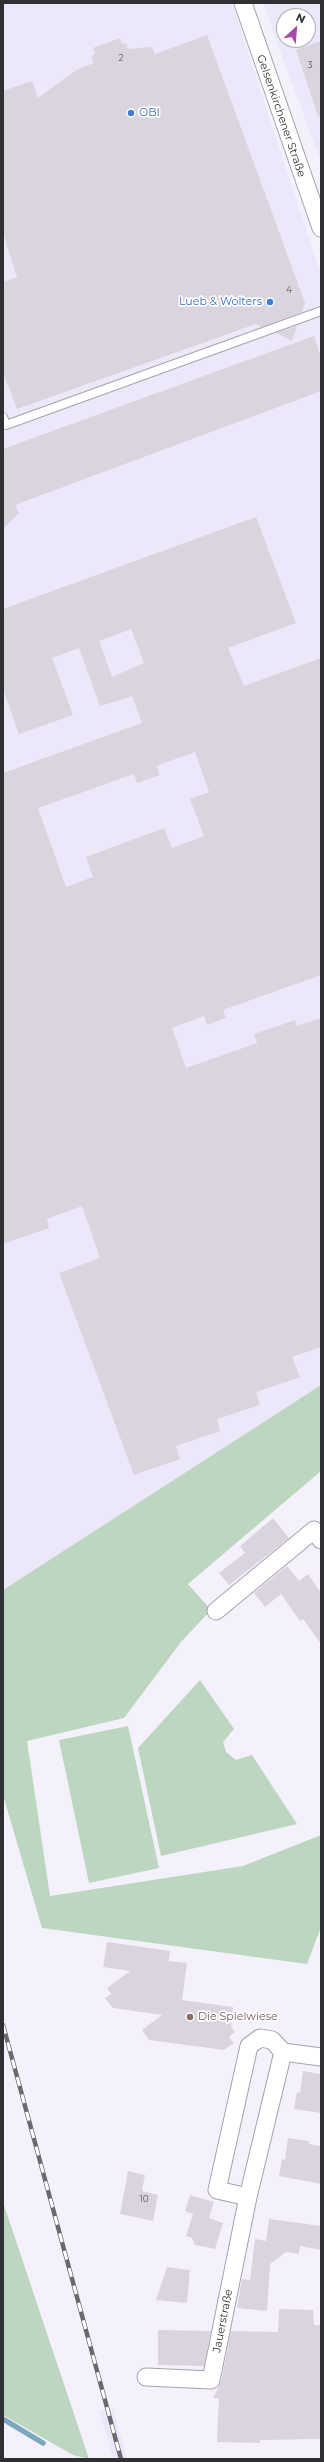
<!DOCTYPE html>
<meta charset="utf-8">
<style>
body{margin:0}
#map{position:relative;width:324px;height:2462px;overflow:hidden;background:#f5f1fc;font-family:Montserrat,sans-serif}
canvas{display:block}
.frame{position:absolute;inset:0;border:4px solid #302f33;pointer-events:none}
.north{position:absolute;left:276px;top:8px;width:40px;height:40px;box-sizing:border-box;background:#fff;border:1px solid #acacad;border-radius:50%;rotate:26deg;font-size:11px;font-weight:700;line-height:16px;text-align:center;color:#302f33}
.north::after{content:'';display:block;margin:auto;width:14px;height:18px;background:#ac48ad;clip-path:polygon(50% 0,100% 100%,50% 72%,0 100%)}
</style>
<div id="map">
<canvas width="324" height="2462"></canvas>
<div class="frame"></div>
<div class="north">N</div>
</div>
<script>
const context = document.querySelector('canvas').getContext('2d');
context.lineJoin = 'round';
function paint(path, color) {
  context.fillStyle = color;
  context.fill(path, 'evenodd');
}
function trace(path, color, width, dash) {
  context.strokeStyle = color;
  context.lineWidth = width;
  context.lineCap = dash ? 'butt' : 'round';
  context.setLineDash(dash || []);
  context.stroke(path);
}
function drawText(font, color, halo, rows, align = 'center') {
  context.font = font + ' Montserrat,sans-serif';
  context.lineWidth = 3.5;
  context.setLineDash([]);
  context.textBaseline = 'middle';
  context.strokeStyle = halo;
  context.fillStyle = color;
  for (const [text, x, y, turn = 0] of rows) {
    context.save();
    context.translate(x, y);
    context.rotate((+turn || 0) * Math.PI / 180);
    context.textAlign = isNaN(turn) ? turn : align;
    if (halo) context.strokeText(text, 0, 0);
    context.fillText(text, 0, 0);
    context.restore();
  }
}
const built = new Path2D(`
 M 3,3 L 232,3 L 321,275 L 321,1385 L 3,1590 Z
 M 263,3 L 321,3 L 321,163 L 275,37 ZM 284,16 L 308,16 L 308,40 L 284,40 Z
 M 113,2408 L 127,2459 L 113,2459 L 99,2410 Z`);
const green = new Path2D(`
 M 321,1385 L 321,1471 L 188,1584 L 211,1610 L 181,1642 L 124,1718 L 27,1741 L 50,1896 L 243,1866 L 321,1835 L 321,1927 L 307,1964 L 42,1928 L 3,1795 L 3,1590 Z
 M 200,1680 L 234,1729 L 223,1742 L 226,1752 L 236,1760 L 252,1755 L 297,1824 L 161,1856 L 138,1748 Z
 M 128,1726 L 159,1868 L 89,1883 L 59,1740 Z
 M 3,2202 L 89,2459 L 73,2455 L 3,2415 Z`);
const stream = new Path2D(`
 M 3,2419 L 43,2443`);
const building = new Path2D(`
 M 207,35 L 305,303 L 302,312 L 262,327 L 256,324 L 17,409 L 3,372 L 3,282 L 17,277 L 3,233 L 3,91 L 32,81 L 38,98 L 78,69 L 94,63 L 91,56 L 95,54 L 93,48 L 120,38 L 122,44 L 126,43 L 128,49 L 152,47 L 155,54 Z
 M 321,41 L 321,116 L 318,116 L 296,50 Z
 M 297,326 L 292,341 L 276,333 Z
 M 314,336 L 321,358 L 321,391 L 15,505 L 19,513 L 3,529 L 3,449 Z
 M 256,517 L 296,623 L 228,648 L 244,686 L 321,658 L 321,975 L 223,1010 L 226,1018 L 207,1025 L 204,1016 L 172,1028 L 186,1068 L 257,1043 L 254,1034 L 295,1020 L 297,1026 L 321,1018 L 321,1347 L 292,1357 L 300,1377 L 256,1392 L 260,1405 L 217,1419 L 220,1431 L 176,1446 L 180,1459 L 134,1475 L 59,1273 L 100,1258 L 82,1206 L 47,1219 L 49,1228 L 3,1244 L 3,773 L 142,723 L 132,696 L 100,706 L 79,648 L 52,658 L 73,715 L 19,734 L 3,689 L 3,609 ZM 131,629 L 144,663 L 112,677 L 99,641 ZM 195,752 L 209,792 L 190,799 L 204,836 L 172,848 L 164,828 L 86,857 L 93,877 L 66,887 L 38,808 L 134,774 L 137,783 L 160,775 L 156,766 Z
 M 273,1518 L 289,1538 L 229,1585 L 219,1573 L 245,1553 L 240,1546 Z
 M 287,1566 L 299,1581 L 308,1574 L 321,1593 L 321,1644 L 303,1619 L 300,1621 L 281,1594 L 265,1607 L 254,1593 Z
 M 107,1942 L 170,1951 L 169,1961 L 187,1963 L 182,2000 L 233,2007 L 231,2027 L 235,2032 L 229,2037 L 234,2043 L 224,2050 L 149,2040 L 142,2030 L 162,2015 L 113,2008 L 105,1998 L 111,1994 L 107,1988 L 130,1971 L 103,1967 Z
 M 303,2071 L 321,2074 L 321,2113 L 294,2109 L 297,2092 L 300,2093 Z
 M 288,2138 L 309,2141 L 309,2144 L 321,2146 L 321,2184 L 279,2176 L 282,2159 L 285,2160 Z
 M 128,2171 L 145,2175 L 142,2191 L 158,2195 L 153,2221 L 120,2214 Z
 M 190,2195 L 214,2202 L 209,2218 L 223,2223 L 215,2249 L 195,2245 L 192,2238 L 186,2236 L 193,2214 L 185,2211 Z
 M 269,2219 L 321,2226 L 321,2250 L 300,2246 L 299,2254 L 286,2252 L 270,2264 L 267,2311 L 237,2308 L 242,2279 L 250,2280 L 255,2239 L 266,2241 Z
 M 167,2267 L 190,2270 L 187,2303 L 156,2300 Z
 M 279,2309 L 313,2310 L 314,2325 L 321,2325 L 321,2439 L 260,2440 L 260,2443 L 217,2442 L 219,2398 L 213,2398 L 221,2382 L 231,2331 L 278,2332 Z
 M 158,2330 L 211,2331 L 204,2366 L 158,2365 Z`);
const service = new Path2D(`
 M 3,417 L 6,425 L 321,311`);
const minor = new Path2D(`
 M 243,3 L 321,228
 M 216,1611 L 314,1530 L 321,1540
 M 283,2052 L 248,2197 L 217,2190 L 249,2046 L 260,2038 L 272,2040 L 283,2052 L 321,2057
 M 146,2377 L 211,2380 L 248,2197`);
const rail = new Path2D(`
 M 3,2025 L 121,2459`);
const markers = [
 [131,113,4,"#3f7fe0"],
 [270,302,4,"#3f7fe0"],
 [190,2017,4,"#8d6e63"]
];
const numberNames = [
 ["2",121,58],
 ["3",310,65],
 ["4",289,290],
 ["10",144,2199]
];
const shopNames = [
 ["OBI",139,113],
 ["Lueb & Wolters",262,302,"right"]
];
const streetNames = [
 ["Gelsenkirchener Straße",281,116,71],
 ["Jauerstraße",223,2321,-79]
];
const educationNames = [
 ["Die Spielwiese",198,2017]
];
paint(built, '#ede7fa');
paint(green, '#bcd6bf');
trace(stream, '#7ba8bd', 5.5);
paint(building, '#dad4df');
trace(service, '#a5a2ad', 10);
trace(minor, '#a5a2ad', 19);
trace(service, '#fff', 8);
trace(minor, '#fff', 17);
trace(rail, '#6b696f', 4.5);
trace(rail, '#fff', 3, [9]);
for (const [x, y, r, color] of markers) {
  const dot = new Path2D();
  dot.arc(x, y, r, 0, 2 * Math.PI);
  context.fillStyle = color;
  context.fill(dot);
  trace(dot, '#fff', 1.5);
}
drawText('9px', '#5a585e', null, numberNames);
drawText('11px', '#366cbe', '#fff', shopNames, 'left');
drawText('11px', '#302f33', '#fff', streetNames);
drawText('11px', '#785e54', '#fff', educationNames, 'left');
</script>
